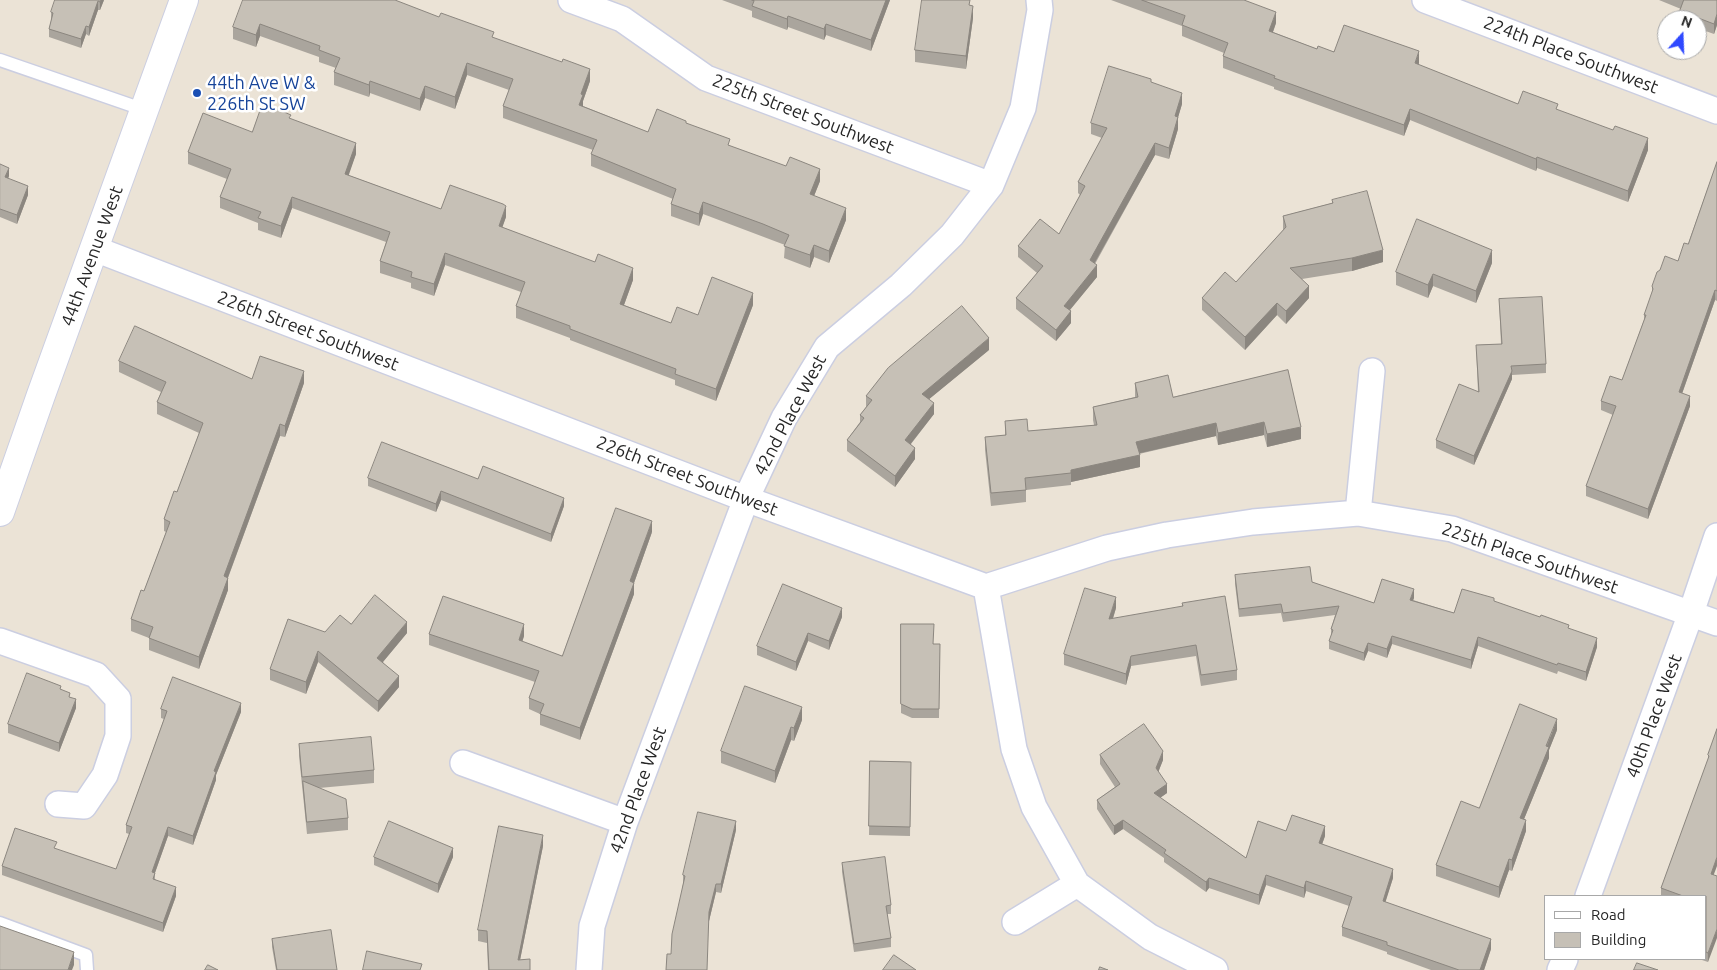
<!DOCTYPE html>
<style>
body{margin:0}
#map{position:relative;width:1717px;height:970px;overflow:hidden;background:#ebe3d6;font-family:Ubuntu,sans-serif}
canvas{display:block}
.legend{position:absolute;left:1544px;top:895px;width:162px;height:65px;box-sizing:border-box;background:#fff;border:1px solid #a8a8a8;margin:0;padding:6px 9px;list-style:none;font-size:15px;color:#262626}
.legend li{display:flex;align-items:center;gap:10px;height:25px}
.legend b{width:25px;border:1px solid #a8a8a8}
.north{position:absolute;left:1657px;top:10px;width:50px;height:50px;box-sizing:border-box;background:#fff;border:1px solid #a8a8a8;border-radius:50%;rotate:20deg;font-size:14px;font-weight:700;line-height:20px;text-align:center;color:#262626}
.north::after{content:'';display:block;margin:auto;width:18px;height:22px;background:#2f49ff;clip-path:polygon(50% 0,100% 100%,50% 72%,0 100%)}
</style>
<div id="map">
<canvas width="1717" height="970"></canvas>
<ul class="legend">
<li><b style="height:6px;background:#fff"></b>Road</li>
<li><b style="height:14px;background:#c6c0b6"></b>Building</li>
</ul>
<div class="north">N</div>
</div>
<script>
const context = document.querySelector('canvas').getContext('2d');
context.lineJoin = 'round';
function trace(path, color, width, dash) {
  context.strokeStyle = color;
  context.lineWidth = width;
  context.lineCap = dash ? 'butt' : 'round';
  context.setLineDash(dash || []);
  context.stroke(path);
}
function paint(path, color) {
  context.fillStyle = color;
  context.fill(path, 'evenodd');
}
function drawText(font, color, halo, rows, align = 'center') {
  context.font = font + ' Ubuntu,sans-serif';
  context.lineWidth = 5;
  context.setLineDash([]);
  context.textBaseline = 'middle';
  context.strokeStyle = halo;
  context.fillStyle = color;
  for (const [text, x, y, turn = 0] of rows) {
    context.save();
    context.translate(x, y);
    context.rotate((+turn || 0) * Math.PI / 180);
    context.textAlign = isNaN(turn) ? turn : align;
    if (halo) context.strokeText(text, 0, 0);
    context.fillText(text, 0, 0);
    context.restore();
  }
}
const lane = new Path2D(`
 M 0,60 L 145,110
 M 0,923 L 86,955 L 87,970`);
const street = new Path2D(`
 M 571,0 L 622,19 L 706,78 L 991,185
 M 1425,0 L 1717,111
 M 95,249 L 746,499 L 986,587 L 1014,749 L 1034,807 L 1077,884 L 1150,937 L 1215,970
 M 1358,513 L 1372,371
 M 986,587 L 1107,548 L 1167,535 L 1253,522 L 1358,513 L 1452,529 L 1717,623
 M 0,641 L 96,675 L 118,699 L 118,736 L 105,775 L 84,806 L 58,804
 M 463,763 L 625,822
 M 1588,896 L 1691,613 L 1717,536
 M 1015,922 L 1077,884
 M 589,970 L 592,926 L 625,822 L 746,499 L 784,418 L 827,347 L 901,285 L 952,235 L 991,185 L 1023,108 L 1040,10 L 1039,0
 M 1560,970 L 1565,959`);
const secondary = new Path2D(`
 M 0,512 L 41,395 L 184,0`);
const wall = new Path2D(`
 M 104,0 L 100,10 L 98,10 L 89,36 L 86,34 L 81,48 L 49,37 L 49,29 L 51,21 L 51,12 Z
 M 395,0 L 395,1 L 494,38 L 590,81 L 583,101 L 583,106 L 648,132 L 686,123 L 730,146 L 820,181 L 814,196 L 846,220 L 829,263 L 814,257 L 810,268 L 784,258 L 785,245 L 703,214 L 699,226 L 671,216 L 671,204 L 673,199 L 591,166 L 591,154 L 593,150 L 503,118 L 503,106 L 509,90 L 467,75 L 455,109 L 425,98 L 420,111 L 370,93 L 369,97 L 334,85 L 334,72 L 336,68 L 319,62 L 319,57 L 260,36 L 256,47 L 233,39 L 233,27 Z
 M 722,0 L 890,0 L 871,51 L 826,35 L 824,40 L 788,27 L 787,30 L 752,17 L 752,11 Z
 M 1111,0 L 1244,0 L 1276,23 L 1273,32 L 1317,49 L 1419,63 L 1418,65 L 1518,104 L 1558,110 L 1648,150 L 1628,202 L 1537,168 L 1536,171 L 1410,120 L 1404,136 L 1274,89 L 1274,87 L 1223,68 L 1223,56 L 1224,53 L 1182,36 L 1182,26 Z
 M 1659,0 L 1717,0 L 1717,25 L 1714,34 L 1697,28 L 1697,20 L 1680,20 L 1680,11 L 1681,9 Z
 M 971,6 L 973,18 L 966,69 L 915,62 L 915,50 Z
 M 1151,83 L 1182,104 L 1178,117 L 1178,129 L 1169,159 L 1155,155 L 1095,264 L 1097,277 L 1070,310 L 1071,323 L 1056,341 L 1016,309 L 1016,298 L 1037,273 L 1018,257 L 1018,246 L 1059,234 L 1080,195 L 1078,193 L 1078,182 L 1102,138 L 1091,134 L 1091,123 Z
 M 291,119 L 356,154 L 348,175 L 441,209 L 506,217 L 502,227 L 633,280 L 624,305 L 671,323 L 698,315 L 753,305 L 716,401 L 675,385 L 675,380 L 570,340 L 570,338 L 516,318 L 516,306 L 521,292 L 445,265 L 434,296 L 411,288 L 411,283 L 380,273 L 380,261 L 386,242 L 292,208 L 281,238 L 258,230 L 258,223 L 220,208 L 220,197 L 227,179 L 188,164 L 188,152 L 252,132 Z
 M 1717,162 L 1717,301 L 1715,300 L 1682,394 L 1690,406 L 1648,519 L 1586,496 L 1586,486 L 1613,415 L 1601,410 L 1601,401 L 1622,380 L 1644,320 L 1644,315 L 1652,294 L 1652,286 L 1678,261 L 1688,244 Z
 M 0,164 L 9,176 L 8,178 L 28,195 L 17,224 L 0,217 Z
 M 1332,200 L 1383,262 L 1352,271 L 1302,279 L 1309,298 L 1286,324 L 1277,315 L 1245,350 L 1202,310 L 1202,298 L 1236,282 L 1283,230 L 1283,216 L 1332,203 Z
 M 1492,263 L 1476,303 L 1433,286 L 1428,298 L 1396,285 L 1396,272 Z
 M 1499,299 L 1546,364 L 1546,373 L 1512,375 L 1512,379 L 1474,465 L 1436,448 L 1436,440 L 1478,392 L 1476,345 L 1501,344 Z
 M 989,350 L 929,399 L 934,414 L 911,444 L 915,459 L 895,487 L 847,451 L 847,440 L 860,422 L 860,415 L 866,407 L 866,396 Z
 M 119,361 L 252,379 L 304,383 L 285,437 L 280,436 L 228,578 L 228,590 L 199,669 L 149,650 L 149,638 L 131,631 L 131,619 L 144,591 L 166,532 L 164,531 L 164,519 L 177,492 L 199,433 L 157,414 L 157,402 L 161,392 L 119,372 Z
 M 1288,370 L 1301,439 L 1267,447 L 1264,435 L 1218,445 L 1216,436 L 1139,454 L 1140,467 L 1071,482 L 1071,485 L 1026,490 L 1026,502 L 991,506 L 985,450 L 985,437 L 1005,435 L 1005,421 L 1028,431 L 1094,425 L 1093,420 L 1093,407 L 1135,397 L 1135,383 L 1173,397 Z
 M 368,478 L 478,479 L 564,506 L 551,542 L 441,500 L 436,512 L 368,486 Z
 M 652,532 L 634,583 L 634,594 L 580,740 L 540,725 L 540,714 L 529,709 L 529,698 L 535,682 L 429,645 L 429,634 L 524,636 L 522,642 L 562,656 Z
 M 1235,575 L 1312,582 L 1374,603 L 1414,598 L 1413,600 L 1454,613 L 1494,602 L 1569,629 L 1597,647 L 1586,681 L 1558,671 L 1557,674 L 1478,646 L 1471,669 L 1392,644 L 1387,658 L 1368,651 L 1364,661 L 1329,649 L 1329,641 L 1331,636 L 1331,629 L 1335,615 L 1283,622 L 1281,613 L 1239,617 L 1235,584 Z
 M 1182,603 L 1237,670 L 1237,680 L 1201,686 L 1196,656 L 1131,666 L 1126,685 L 1064,665 L 1064,654 L 1116,608 L 1113,619 L 1182,607 Z
 M 842,617 L 829,650 L 808,641 L 796,671 L 757,655 L 757,646 Z
 M 351,624 L 407,633 L 383,662 L 399,687 L 378,712 L 318,662 L 306,694 L 270,680 L 270,669 L 325,632 Z
 M 901,624 L 934,644 L 940,644 L 939,718 L 912,718 L 901,713 Z
 M 61,689 L 76,708 L 59,752 L 8,733 L 8,724 Z
 M 161,709 L 241,712 L 216,775 L 216,780 L 193,845 L 168,836 L 155,873 L 155,879 L 176,896 L 163,932 L 2,875 L 2,866 L 116,869 L 129,834 L 126,833 L 126,825 L 164,719 L 161,718 Z
 M 802,720 L 794,741 L 791,740 L 775,783 L 721,763 L 721,751 Z
 M 1717,729 L 1714,874 L 1708,962 L 1699,959 L 1706,959 L 1706,896 L 1661,896 L 1661,888 L 1708,760 L 1708,755 Z
 M 1557,730 L 1549,750 L 1549,758 L 1524,819 L 1526,831 L 1512,871 L 1509,870 L 1499,898 L 1436,876 L 1436,865 L 1479,808 Z
 M 299,744 L 374,770 L 374,783 L 319,788 L 348,818 L 348,830 L 307,834 L 299,756 Z
 M 1100,755 L 1163,760 L 1158,772 L 1167,793 L 1160,798 L 1246,858 L 1286,831 L 1325,836 L 1322,844 L 1393,878 L 1385,902 L 1491,949 L 1484,970 L 1431,970 L 1387,954 L 1387,952 L 1342,936 L 1342,927 L 1349,906 L 1306,891 L 1304,898 L 1266,885 L 1259,905 L 1209,888 L 1206,892 L 1164,862 L 1164,858 L 1123,829 L 1114,835 L 1097,809 L 1097,800 L 1115,787 L 1100,764 Z
 M 870,761 L 911,762 L 910,836 L 869,835 Z
 M 736,830 L 721,893 L 716,892 L 709,921 L 671,954 L 683,884 L 683,875 Z
 M 543,846 L 520,960 L 530,970 L 488,970 L 487,943 L 478,941 L 478,930 Z
 M 374,857 L 453,857 L 438,893 L 374,865 Z
 M 842,863 L 891,905 L 891,914 L 887,914 L 891,938 L 891,947 L 854,952 L 842,872 Z
 M 272,939 L 337,970 L 276,970 L 272,947 Z`);
const shadedWall = new Path2D(`
 M 101,0 L 104,0 L 100,10 L 100,2 Z
 M 886,0 L 890,0 L 871,51 L 871,40 Z
 M 98,1 L 98,10 L 89,36 L 89,27 Z
 M 973,6 L 973,18 L 966,69 L 966,56 Z
 M 1276,12 L 1276,23 L 1269,43 L 1269,31 Z
 M 1717,14 L 1717,25 L 1714,34 L 1714,24 Z
 M 788,16 L 788,27 L 787,30 L 787,19 Z
 M 260,24 L 260,36 L 256,47 L 256,35 Z
 M 826,24 L 826,35 L 824,40 L 824,29 Z
 M 86,26 L 86,34 L 81,48 L 81,39 Z
 M 1419,51 L 1419,63 L 1415,75 L 1415,63 Z
 M 467,63 L 467,75 L 455,109 L 455,97 Z
 M 590,69 L 590,81 L 583,101 L 583,107 L 579,105 L 581,94 Z
 M 370,81 L 370,93 L 369,97 L 369,85 Z
 M 425,86 L 425,98 L 420,111 L 420,99 Z
 M 1182,93 L 1182,104 L 1175,128 L 1175,116 Z
 M 1410,109 L 1410,120 L 1404,136 L 1404,125 Z
 M 1178,117 L 1178,129 L 1169,159 L 1169,148 Z
 M 1648,138 L 1648,150 L 1628,202 L 1628,191 Z
 M 356,143 L 356,154 L 345,186 L 345,174 Z
 M 1155,143 L 1155,155 L 1090,271 L 1090,260 Z
 M 1537,157 L 1537,168 L 1536,171 L 1536,159 Z
 M 9,168 L 9,176 L 5,186 L 5,177 Z
 M 820,169 L 820,181 L 810,206 L 810,194 Z
 M 28,186 L 28,195 L 17,224 L 17,215 Z
 M 292,197 L 292,208 L 281,238 L 281,226 Z
 M 703,202 L 703,214 L 699,226 L 699,214 Z
 M 506,206 L 506,217 L 499,237 L 499,226 Z
 M 846,208 L 846,220 L 829,263 L 829,251 Z
 M 814,245 L 814,257 L 810,268 L 810,255 Z
 M 1383,250 L 1383,262 L 1352,271 L 1352,258 Z
 M 1492,250 L 1492,263 L 1476,303 L 1476,291 Z
 M 445,253 L 445,265 L 434,296 L 434,284 Z
 M 1097,265 L 1097,277 L 1064,317 L 1064,306 Z
 M 633,268 L 633,280 L 620,316 L 620,304 Z
 M 1433,274 L 1433,286 L 1428,298 L 1428,285 Z
 M 1309,286 L 1309,298 L 1286,324 L 1286,311 Z
 M 1715,290 L 1715,300 L 1679,402 L 1679,392 Z
 M 753,293 L 753,305 L 716,401 L 716,389 Z
 M 1277,303 L 1277,315 L 1245,350 L 1245,337 Z
 M 1071,311 L 1071,323 L 1056,341 L 1056,330 Z
 M 989,338 L 989,350 L 922,405 L 922,394 Z
 M 304,371 L 304,383 L 285,437 L 285,426 Z
 M 1512,371 L 1512,379 L 1474,465 L 1474,456 Z
 M 1690,396 L 1690,406 L 1648,519 L 1648,509 Z
 M 934,403 L 934,414 L 905,451 L 905,440 Z
 M 1264,422 L 1264,435 L 1218,445 L 1218,433 Z
 M 1216,423 L 1216,436 L 1136,454 L 1136,442 Z
 M 280,424 L 280,436 L 224,588 L 224,576 Z
 M 1301,427 L 1301,439 L 1267,447 L 1267,434 Z
 M 915,448 L 915,459 L 895,487 L 895,476 Z
 M 1140,455 L 1140,467 L 1071,482 L 1071,470 Z
 M 441,491 L 441,500 L 436,512 L 436,504 Z
 M 564,498 L 564,506 L 551,542 L 551,534 Z
 M 652,521 L 652,532 L 634,583 L 634,594 L 580,740 L 580,728 L 630,581 Z
 M 228,578 L 228,590 L 199,669 L 199,657 Z
 M 1414,589 L 1414,598 L 1410,608 L 1410,600 Z
 M 1116,597 L 1116,608 L 1109,630 L 1109,619 Z
 M 842,608 L 842,617 L 829,650 L 829,641 Z
 M 407,622 L 407,633 L 377,669 L 377,658 Z
 M 524,624 L 524,636 L 519,652 L 519,640 Z
 M 808,633 L 808,641 L 796,671 L 796,662 Z
 M 1392,636 L 1392,644 L 1387,658 L 1387,649 Z
 M 1478,637 L 1478,646 L 1471,669 L 1471,660 Z
 M 1597,638 L 1597,647 L 1586,681 L 1586,672 Z
 M 1368,643 L 1368,651 L 1364,661 L 1364,653 Z
 M 318,651 L 318,662 L 306,694 L 306,682 Z
 M 1131,656 L 1131,666 L 1126,685 L 1126,674 Z
 M 399,676 L 399,687 L 378,712 L 378,701 Z
 M 76,699 L 76,708 L 59,752 L 59,743 Z
 M 241,703 L 241,712 L 216,775 L 216,780 L 193,845 L 193,836 L 214,771 Z
 M 802,707 L 802,720 L 794,741 L 794,728 Z
 M 1557,719 L 1557,730 L 1549,750 L 1549,758 L 1520,829 L 1520,818 Z
 M 791,727 L 791,740 L 775,783 L 775,771 Z
 M 1163,751 L 1163,760 L 1156,778 L 1156,768 Z
 M 1167,784 L 1167,793 L 1154,802 L 1154,793 Z
 M 1123,820 L 1123,829 L 1114,835 L 1114,826 Z
 M 1526,820 L 1526,831 L 1512,871 L 1512,860 Z
 M 736,821 L 736,830 L 721,893 L 721,884 Z
 M 1325,826 L 1325,836 L 1319,853 L 1319,843 Z
 M 168,827 L 168,836 L 152,881 L 152,872 Z
 M 543,835 L 543,846 L 518,970 L 518,960 Z
 M 453,848 L 453,857 L 438,893 L 438,884 Z
 M 1717,857 L 1717,866 L 1711,882 L 1711,874 Z
 M 1509,859 L 1509,870 L 1499,898 L 1499,887 Z
 M 1393,869 L 1393,878 L 1383,910 L 1383,901 Z
 M 1266,875 L 1266,885 L 1259,905 L 1259,895 Z
 M 1209,878 L 1209,888 L 1206,892 L 1206,882 Z
 M 1306,881 L 1306,891 L 1304,898 L 1304,888 Z
 M 716,884 L 716,892 L 709,921 L 709,912 Z
 M 176,887 L 176,896 L 163,932 L 163,923 Z
 M 1717,929 L 1717,938 L 1708,962 L 1708,953 Z
 M 1491,939 L 1491,949 L 1484,970 L 1480,970 Z
 M 74,952 L 74,965 L 72,970 L 68,970 Z`);
const building = new Path2D(`
 M 55,0 L 101,0 L 100,2 L 98,1 L 89,27 L 86,26 L 81,39 L 49,29 L 53,13 L 51,12 Z
 M 243,0 L 395,0 L 439,17 L 441,13 L 494,32 L 492,37 L 562,62 L 563,59 L 590,69 L 581,94 L 583,95 L 579,105 L 648,132 L 657,109 L 686,121 L 686,123 L 730,139 L 728,145 L 786,166 L 790,157 L 820,169 L 810,194 L 846,208 L 829,251 L 814,245 L 810,255 L 784,246 L 789,235 L 763,224 L 703,202 L 699,214 L 671,204 L 676,189 L 591,154 L 597,140 L 503,106 L 513,79 L 467,63 L 455,97 L 425,86 L 420,99 L 370,81 L 369,85 L 334,72 L 340,58 L 319,50 L 320,46 L 260,24 L 256,35 L 233,27 Z
 M 752,0 L 886,0 L 871,40 L 826,24 L 824,29 L 788,16 L 787,19 L 752,6 L 754,1 Z
 M 922,0 L 970,0 L 969,5 L 973,6 L 966,56 L 915,50 Z
 M 1142,0 L 1244,0 L 1276,12 L 1269,31 L 1317,49 L 1318,46 L 1334,52 L 1344,25 L 1419,51 L 1415,63 L 1518,104 L 1523,91 L 1558,104 L 1556,109 L 1613,130 L 1615,126 L 1648,138 L 1628,191 L 1537,157 L 1536,159 L 1410,109 L 1404,125 L 1274,78 L 1275,76 L 1223,56 L 1228,43 L 1182,25 L 1185,16 Z
 M 1684,0 L 1717,0 L 1717,14 L 1714,24 L 1680,11 Z
 M 1109,66 L 1151,79 L 1151,82 L 1182,93 L 1175,116 L 1178,117 L 1169,148 L 1155,143 L 1090,260 L 1097,265 L 1064,306 L 1071,311 L 1056,330 L 1016,298 L 1043,266 L 1018,246 L 1040,219 L 1059,234 L 1085,186 L 1078,182 L 1107,128 L 1091,123 Z
 M 263,103 L 291,115 L 289,118 L 356,143 L 345,174 L 441,209 L 450,185 L 503,204 L 506,206 L 499,226 L 595,262 L 598,254 L 633,268 L 620,304 L 671,323 L 677,307 L 698,315 L 712,277 L 753,293 L 716,389 L 675,374 L 676,369 L 570,329 L 570,326 L 516,306 L 525,282 L 445,253 L 434,284 L 411,277 L 412,272 L 380,261 L 390,232 L 292,197 L 281,226 L 258,218 L 261,212 L 220,197 L 231,169 L 188,152 L 203,113 L 252,132 Z
 M 1717,162 L 1717,291 L 1715,290 L 1679,392 L 1690,396 L 1648,509 L 1586,486 L 1616,406 L 1601,401 L 1610,376 L 1622,380 L 1646,315 L 1644,315 L 1653,289 L 1652,286 L 1657,272 L 1660,270 L 1665,256 L 1678,261 L 1684,243 L 1688,244 Z
 M 0,164 L 9,168 L 5,177 L 28,186 L 17,215 L 0,209 Z
 M 1367,191 L 1383,250 L 1352,258 L 1290,268 L 1309,286 L 1286,311 L 1277,303 L 1245,337 L 1202,298 L 1225,272 L 1236,282 L 1286,227 L 1283,216 L 1333,203 L 1332,200 Z
 M 1417,219 L 1492,250 L 1476,291 L 1433,274 L 1428,285 L 1396,272 Z
 M 1542,297 L 1546,364 L 1511,366 L 1512,371 L 1474,456 L 1436,440 L 1459,384 L 1479,392 L 1476,345 L 1502,344 L 1499,299 Z
 M 962,306 L 989,338 L 922,394 L 934,403 L 905,440 L 915,448 L 895,476 L 847,440 L 864,418 L 860,415 L 872,400 L 866,396 L 888,368 Z
 M 135,326 L 252,379 L 260,356 L 304,371 L 285,426 L 280,424 L 224,576 L 228,578 L 199,657 L 149,638 L 153,627 L 131,619 L 141,590 L 144,591 L 170,522 L 164,519 L 174,491 L 177,492 L 203,423 L 157,402 L 166,382 L 119,361 Z
 M 1288,370 L 1301,427 L 1267,434 L 1264,422 L 1218,433 L 1216,423 L 1136,442 L 1140,455 L 1071,470 L 1071,473 L 1025,478 L 1026,490 L 991,493 L 985,437 L 1006,435 L 1005,421 L 1027,419 L 1028,431 L 1097,425 L 1093,407 L 1138,397 L 1135,383 L 1168,375 L 1173,397 Z
 M 382,442 L 478,479 L 483,466 L 564,498 L 551,534 L 441,491 L 436,504 L 368,478 Z
 M 616,508 L 652,521 L 630,581 L 634,583 L 580,728 L 540,714 L 544,704 L 529,698 L 539,671 L 429,634 L 443,596 L 524,624 L 519,640 L 562,656 Z
 M 1310,567 L 1312,582 L 1374,603 L 1382,579 L 1414,589 L 1410,600 L 1454,613 L 1462,589 L 1494,598 L 1494,601 L 1540,617 L 1541,615 L 1569,625 L 1568,628 L 1597,638 L 1586,672 L 1558,663 L 1557,665 L 1478,637 L 1471,660 L 1392,636 L 1387,649 L 1368,643 L 1364,653 L 1329,641 L 1333,630 L 1331,629 L 1339,606 L 1283,613 L 1281,604 L 1239,609 L 1235,575 Z
 M 783,584 L 842,608 L 829,641 L 808,633 L 796,662 L 757,646 Z
 M 1085,588 L 1116,597 L 1109,619 L 1183,606 L 1182,603 L 1225,596 L 1237,670 L 1201,675 L 1196,645 L 1131,656 L 1126,674 L 1064,654 Z
 M 375,595 L 407,622 L 377,658 L 399,676 L 378,701 L 318,651 L 306,682 L 270,669 L 288,619 L 325,632 L 340,615 L 351,624 Z
 M 901,624 L 934,624 L 933,644 L 940,644 L 939,709 L 912,709 L 901,704 Z
 M 27,673 L 61,686 L 60,689 L 70,693 L 69,697 L 76,699 L 59,743 L 8,724 Z
 M 173,677 L 241,703 L 214,771 L 216,772 L 193,836 L 168,827 L 152,872 L 155,873 L 153,879 L 176,887 L 163,923 L 2,866 L 15,828 L 57,842 L 54,848 L 116,869 L 132,827 L 126,825 L 167,711 L 161,709 Z
 M 745,686 L 802,707 L 794,728 L 791,727 L 775,771 L 721,751 Z
 M 1520,704 L 1557,719 L 1546,746 L 1549,747 L 1520,818 L 1526,820 L 1512,860 L 1509,859 L 1499,887 L 1436,865 L 1461,801 L 1479,808 Z
 M 1144,724 L 1163,751 L 1156,768 L 1167,784 L 1154,793 L 1246,858 L 1258,821 L 1286,831 L 1292,815 L 1325,826 L 1319,843 L 1393,869 L 1383,901 L 1491,939 L 1480,970 L 1459,970 L 1387,945 L 1387,942 L 1342,927 L 1352,897 L 1306,881 L 1304,888 L 1266,875 L 1259,895 L 1209,878 L 1206,882 L 1164,853 L 1166,850 L 1123,820 L 1114,826 L 1097,800 L 1120,784 L 1100,755 Z
 M 1717,729 L 1717,857 L 1711,874 L 1717,876 L 1717,929 L 1708,953 L 1706,952 L 1706,896 L 1683,896 L 1661,888 L 1709,756 L 1708,755 Z
 M 371,737 L 374,770 L 302,777 L 299,744 Z
 M 870,761 L 911,762 L 910,827 L 869,826 Z
 M 303,781 L 346,799 L 348,818 L 307,822 Z
 M 698,812 L 736,821 L 721,884 L 716,884 L 709,912 L 707,970 L 666,970 L 667,954 L 671,954 L 672,934 L 685,876 L 683,875 Z
 M 389,821 L 453,848 L 438,884 L 374,857 Z
 M 499,826 L 543,835 L 518,960 L 530,959 L 530,970 L 489,970 L 487,931 L 478,930 Z
 M 885,857 L 891,905 L 886,906 L 891,938 L 854,944 L 842,863 Z
 M 0,926 L 74,952 L 68,970 L 0,970 Z
 M 331,930 L 337,970 L 277,970 L 272,939 Z
 M 367,951 L 422,964 L 420,970 L 363,970 Z
 M 894,955 L 916,970 L 883,970 Z
 M 1637,963 L 1658,970 L 1634,970 Z
 M 208,965 L 218,970 L 205,970 Z
 M 1100,967 L 1108,970 L 1099,970 Z`);
const markers = [
 [197,93,5,"#1a4fb4"]
];
const streetNames = [
 ["224th Place Southwest",1571,55,21],
 ["225th Street Southwest",803,114,21],
 ["44th Avenue West",92,256,-70],
 ["226th Street Southwest",308,331,21],
 ["42nd Place West",790,415,-62],
 ["226th Street Southwest",687,476,21],
 ["225th Place Southwest",1530,558,19],
 ["40th Place West",1654,716,-70],
 ["42nd Place West",638,790,-70]
];
const transitNames = [
 ["44th Ave W &",207,83],
 ["226th St SW",207,104]
];
trace(lane, '#cbcee1', 15);
trace(street, '#cbcee1', 28);
trace(secondary, '#cbcee1', 30);
trace(lane, '#fff', 12);
trace(street, '#fff', 25);
trace(secondary, '#fff', 28);
paint(wall, '#aaa59d');
paint(shadedWall, '#8b867f');
paint(building, '#c6c0b6');
trace(building, '#8b867f', 1);
for (const [x, y, r, color] of markers) {
  const dot = new Path2D();
  dot.arc(x, y, r, 0, 2 * Math.PI);
  context.fillStyle = color;
  context.fill(dot);
  trace(dot, '#fff', 2);
}
drawText('18px', '#262626', '#fff', streetNames);
drawText('18px', '#164399', '#fff', transitNames, 'left');
</script>
